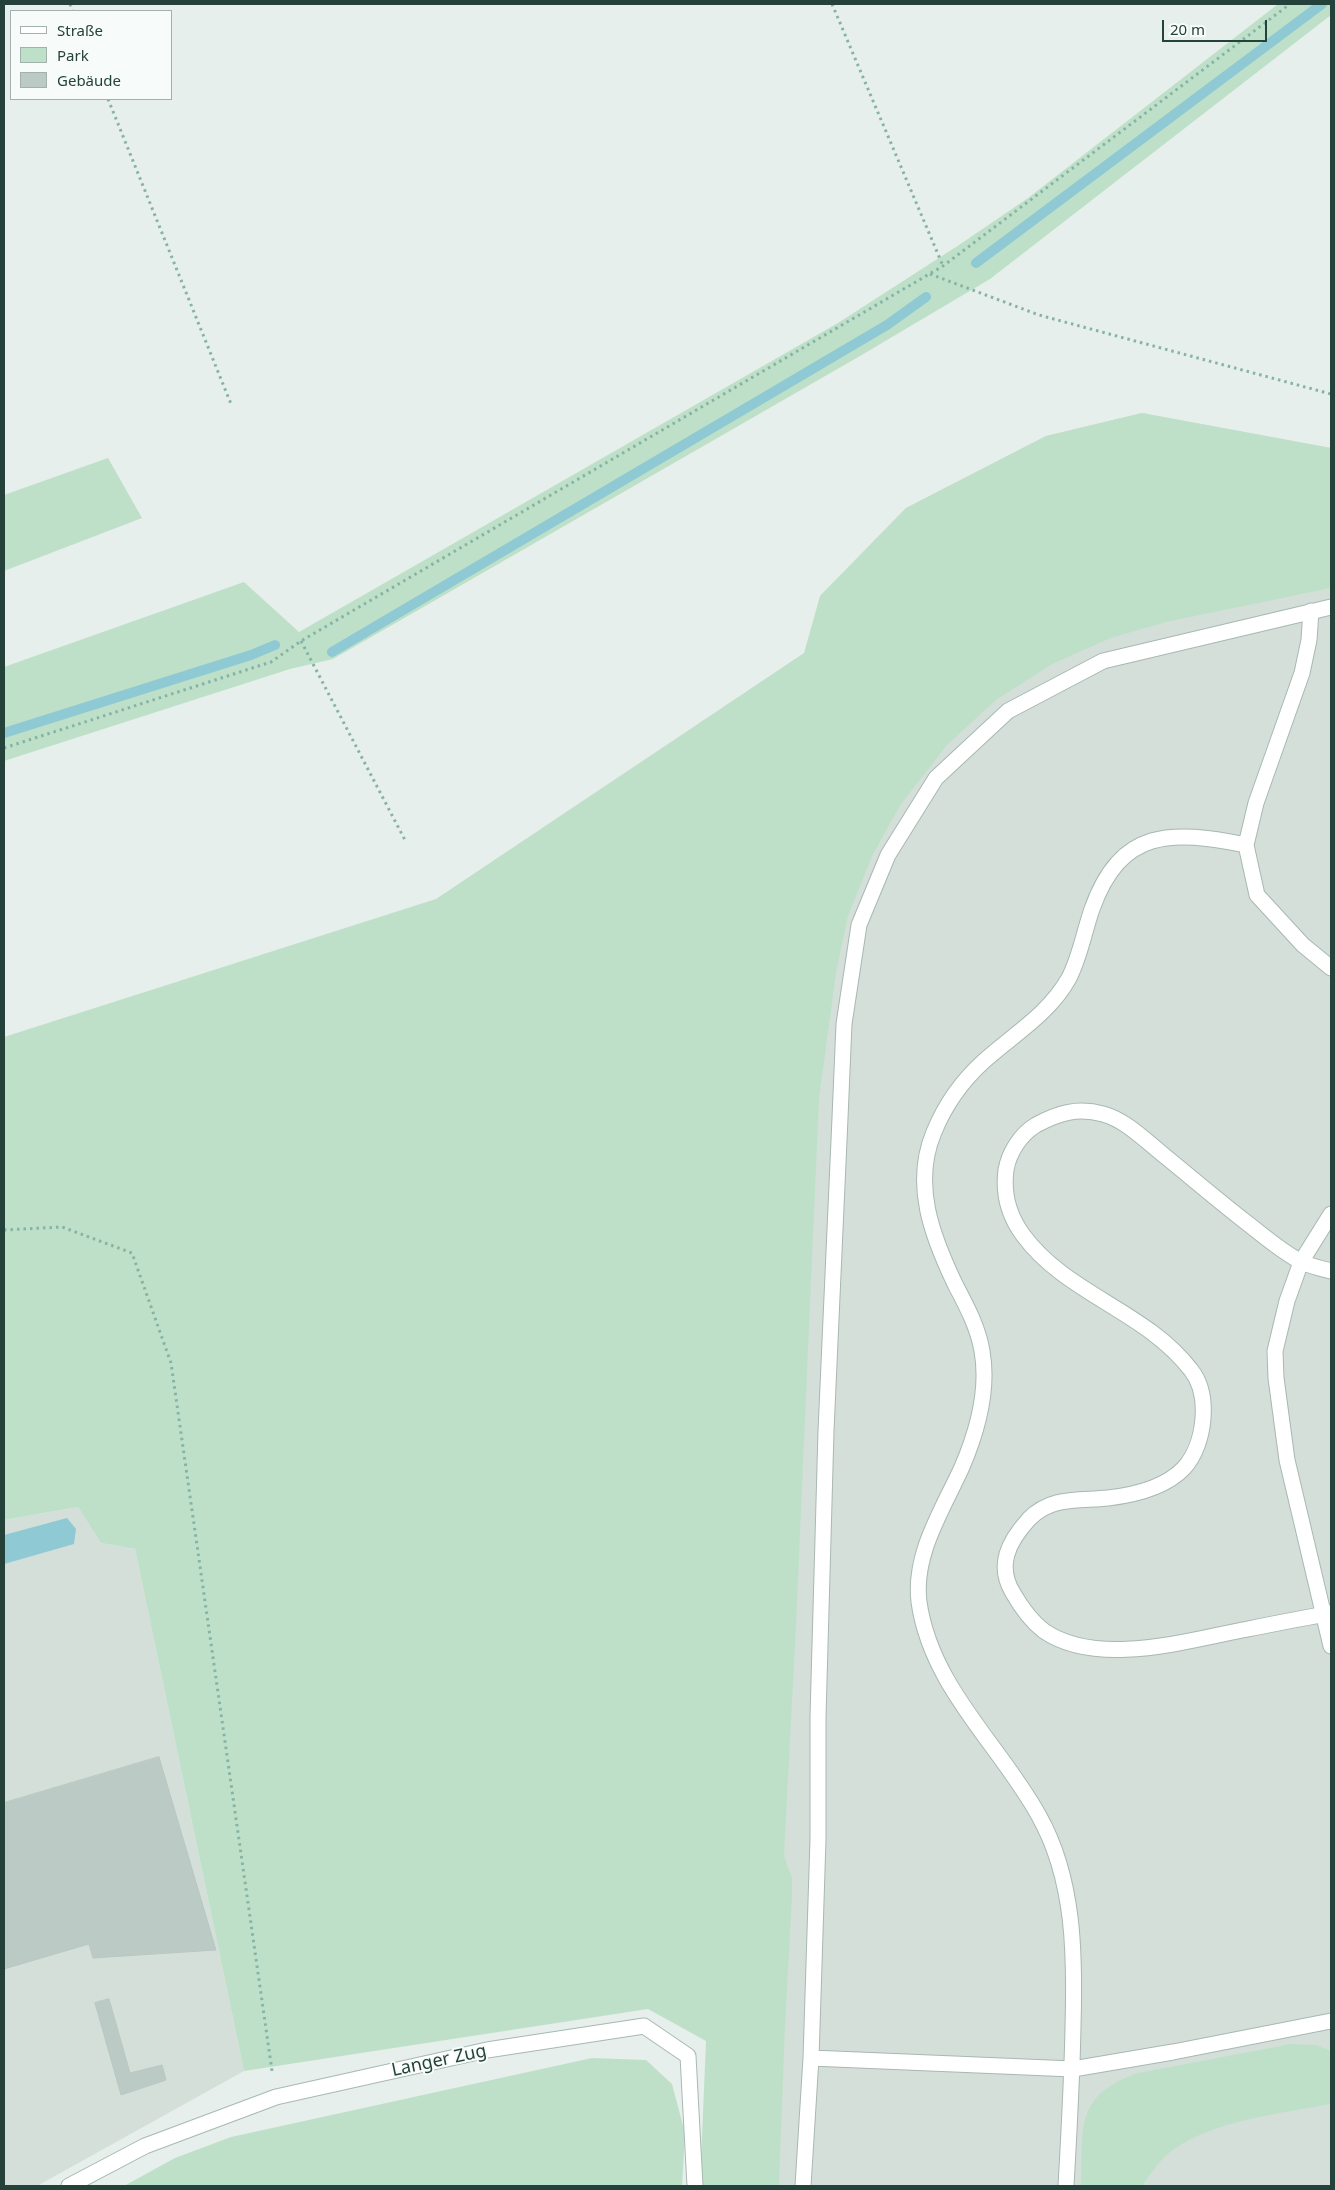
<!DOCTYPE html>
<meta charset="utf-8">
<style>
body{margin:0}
#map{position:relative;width:1335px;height:2190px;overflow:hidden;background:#e6efeb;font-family:"Noto Sans",sans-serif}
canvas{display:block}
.frame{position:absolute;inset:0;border:5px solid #24423a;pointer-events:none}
.legend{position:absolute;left:10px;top:10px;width:162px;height:90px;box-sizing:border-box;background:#f7fbf9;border:1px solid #a3b1ad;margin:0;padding:6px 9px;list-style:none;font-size:15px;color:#24423a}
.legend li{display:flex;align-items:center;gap:10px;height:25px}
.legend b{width:25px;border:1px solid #a3b1ad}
.scale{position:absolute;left:1162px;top:20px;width:105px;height:22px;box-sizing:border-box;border:2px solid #24423a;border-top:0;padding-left:6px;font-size:15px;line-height:18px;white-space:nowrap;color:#24423a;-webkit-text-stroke:4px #f7fbf9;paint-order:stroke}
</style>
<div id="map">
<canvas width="1335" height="2190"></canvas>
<div class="frame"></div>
<ul class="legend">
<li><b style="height:6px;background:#fff"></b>Straße</li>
<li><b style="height:14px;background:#bfe0c8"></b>Park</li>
<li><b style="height:14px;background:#bbcac4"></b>Gebäude</li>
</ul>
<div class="scale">20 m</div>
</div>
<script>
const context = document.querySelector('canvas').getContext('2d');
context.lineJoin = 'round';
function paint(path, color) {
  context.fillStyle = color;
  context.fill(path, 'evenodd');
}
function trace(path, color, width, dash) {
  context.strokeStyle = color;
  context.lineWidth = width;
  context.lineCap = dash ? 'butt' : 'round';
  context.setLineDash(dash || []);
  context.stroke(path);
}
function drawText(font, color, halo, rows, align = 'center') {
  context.font = font + ' "Noto Sans",sans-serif';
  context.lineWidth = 4;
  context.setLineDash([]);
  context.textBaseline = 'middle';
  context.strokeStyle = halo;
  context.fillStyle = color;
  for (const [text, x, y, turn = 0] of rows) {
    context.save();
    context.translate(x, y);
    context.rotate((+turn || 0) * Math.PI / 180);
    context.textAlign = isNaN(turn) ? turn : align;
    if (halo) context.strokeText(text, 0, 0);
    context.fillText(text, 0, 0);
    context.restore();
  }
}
const built = new Path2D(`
 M 1142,413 L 1331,448 L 1331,2186 L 700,2186 L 705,2077 L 820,596 L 906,508 L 1046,436 Z
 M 78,1507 L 101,1543 L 135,1549 L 244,2071 L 37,2186 L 4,2186 L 4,1520 Z`);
const green = new Path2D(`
 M 1278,4 L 1331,4 L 1331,15 L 990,279 L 860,356 L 333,659 L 290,669 L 4,761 L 4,667 L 244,582 L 299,632 L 838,323 L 959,245 L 1028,198 Z
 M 1142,413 L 1331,448 L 1331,588 L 1166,622 L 1111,638 L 1052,664 L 996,700 L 947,745 L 901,804 L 873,854 L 848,916 L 836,973 L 819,1099 L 796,1625 L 784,1856 L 792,1878 L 792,1898 L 785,2027 L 779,2186 L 700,2186 L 706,2041 L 648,2009 L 244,2071 L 135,1549 L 101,1543 L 78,1507 L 4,1520 L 4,1037 L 436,899 L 804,653 L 820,596 L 906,508 L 1046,436 Z
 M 108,458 L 142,518 L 4,571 L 4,495 Z
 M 1291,2044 L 1316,2045 L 1331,2051 L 1331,2104 C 1280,2114 1219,2119 1174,2149 C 1161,2158 1151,2173 1142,2186 L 1081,2186 C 1083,2128 1074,2095 1138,2073 Z
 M 592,2058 L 646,2060 L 672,2084 L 685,2133 L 682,2186 L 124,2186 L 175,2158 L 231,2137 Z`);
const water = new Path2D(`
 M 67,1518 L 76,1529 L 74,1544 L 4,1564 L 4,1535 Z`);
const stream = new Path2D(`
 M 976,263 L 1322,4
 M 332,652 L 887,325 L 926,297
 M 4,733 L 251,655 L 275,645`);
const building = new Path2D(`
 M 159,1757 L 216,1950 L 93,1958 L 89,1944 L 4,1969 L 4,1803 Z
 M 109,1999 L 130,2073 L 162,2065 L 166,2080 L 121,2095 L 95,2003 Z`);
const path = new Path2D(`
 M 70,4 L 73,11
 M 832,4 L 943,266
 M 108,99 L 231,404
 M 930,274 L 1039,315 L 1331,394
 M 301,641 L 406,842
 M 4,748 L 271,662 L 301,641 L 943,266 L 1290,4
 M 4,1230 L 62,1227 L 132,1253 L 171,1363 L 272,2071`);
const minor = new Path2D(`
 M 1246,845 L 1256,803 L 1302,673 L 1309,640 L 1311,611
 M 1331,1214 L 1301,1262 L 1287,1301 L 1275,1351 L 1276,1378 L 1287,1460 L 1331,1646
 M 1331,1271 C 1320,1268 1308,1266 1298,1260 C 1280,1250 1264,1236 1247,1223 C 1220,1202 1193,1179 1166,1157 C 1147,1142 1126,1120 1103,1114 C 1078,1107 1058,1113 1036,1125 C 1021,1134 1009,1152 1006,1170 C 1003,1193 1009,1216 1023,1235 C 1066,1294 1146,1311 1191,1370 C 1211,1395 1205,1445 1184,1468 C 1165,1488 1134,1495 1108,1498 C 1079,1501 1051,1496 1029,1519 C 1009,1541 996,1565 1013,1593 C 1021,1607 1031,1621 1044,1631 C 1094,1665 1174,1644 1228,1633 C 1263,1626 1297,1619 1331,1613
 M 811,2058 L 1073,2069 L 1173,2052 L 1331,2021
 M 69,2186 L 145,2146 L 276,2097 L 487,2050 L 644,2026 L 688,2056 L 695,2186
 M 803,2186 L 811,2058 L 818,1839 L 818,1717 L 826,1431 L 840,1118 L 844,1024 L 859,925 L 888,855 L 936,778 L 1008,711 L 1103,661 L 1331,607
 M 1066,2186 C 1069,2133 1072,2080 1073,2027 C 1075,1957 1075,1880 1039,1816 C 1000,1745 931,1687 919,1602 C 913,1554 943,1509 962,1467 C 977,1432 989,1390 982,1351 C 978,1327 966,1305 955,1284 C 932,1236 912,1184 934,1132 C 945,1105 963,1080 984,1061 C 1014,1034 1049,1014 1069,978 C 1080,957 1084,932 1092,909 C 1121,828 1171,830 1246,845 L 1257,895 L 1303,945 L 1331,968`);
const streetNames = [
 ["Langer Zug",439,2061,-12]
];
paint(built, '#d4dfda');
paint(green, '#bfe0c8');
paint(water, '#8ec9d4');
trace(stream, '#8ec9d4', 10);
paint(building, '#bbcac4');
trace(building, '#b8c9c2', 1);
trace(minor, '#a8b8b2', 17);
trace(path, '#86b3a5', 3, [2.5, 4]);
trace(minor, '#fff', 15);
drawText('18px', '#24423a', '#f7fbf9', streetNames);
</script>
